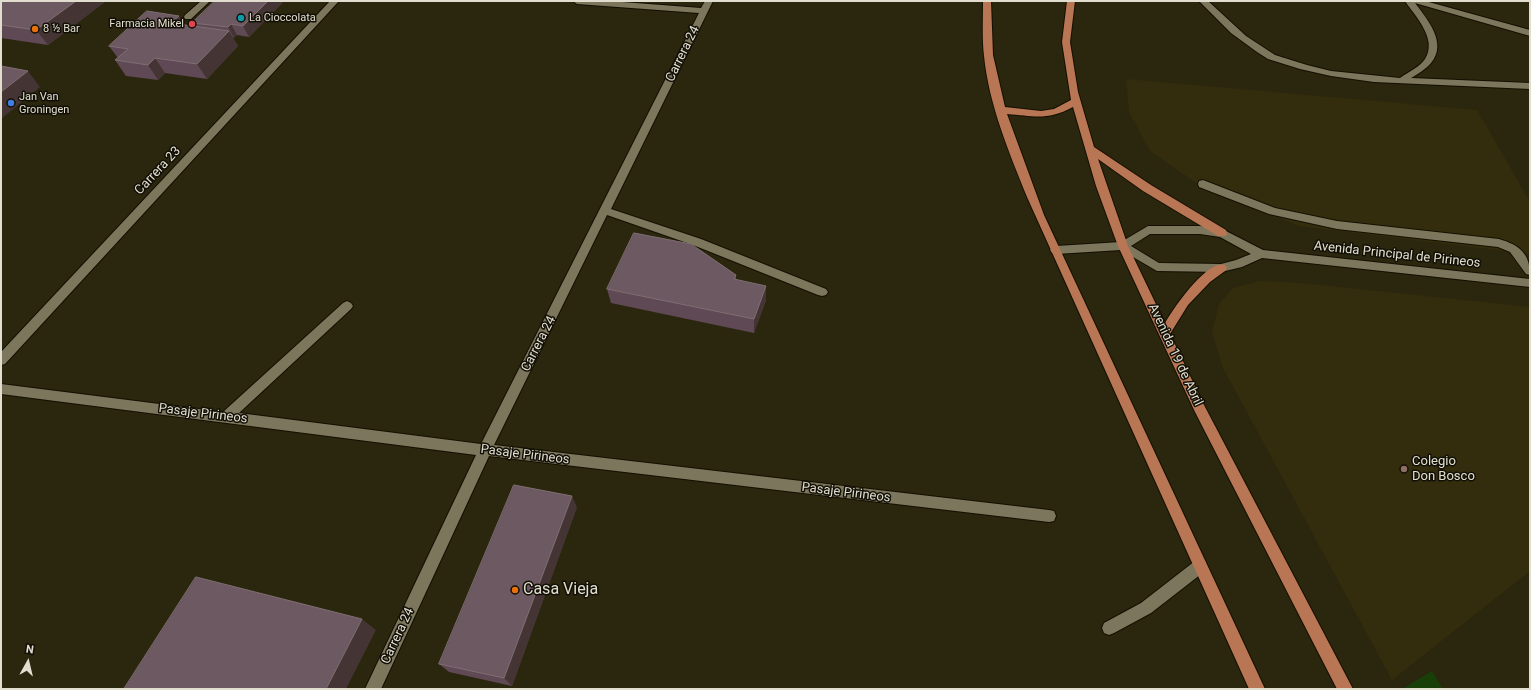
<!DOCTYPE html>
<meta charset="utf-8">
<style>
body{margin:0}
#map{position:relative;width:1531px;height:690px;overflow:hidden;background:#2b260e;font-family:Roboto,sans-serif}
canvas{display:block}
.frame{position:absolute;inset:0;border:2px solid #e1decf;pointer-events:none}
.north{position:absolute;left:8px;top:642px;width:40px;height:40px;-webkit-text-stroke:3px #110f06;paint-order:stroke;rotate:8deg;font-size:11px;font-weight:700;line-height:16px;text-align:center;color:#e1decf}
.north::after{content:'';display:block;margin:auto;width:14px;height:18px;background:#e1decf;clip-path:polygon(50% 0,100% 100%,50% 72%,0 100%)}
</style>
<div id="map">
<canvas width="1531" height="690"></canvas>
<div class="frame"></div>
<div class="north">N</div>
</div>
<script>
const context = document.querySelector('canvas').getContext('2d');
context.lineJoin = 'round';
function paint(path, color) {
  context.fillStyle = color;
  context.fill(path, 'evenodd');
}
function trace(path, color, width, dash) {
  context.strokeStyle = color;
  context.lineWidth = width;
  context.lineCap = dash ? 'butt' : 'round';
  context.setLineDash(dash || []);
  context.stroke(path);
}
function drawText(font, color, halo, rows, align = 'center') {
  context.font = font + ' Roboto,sans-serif';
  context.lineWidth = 3;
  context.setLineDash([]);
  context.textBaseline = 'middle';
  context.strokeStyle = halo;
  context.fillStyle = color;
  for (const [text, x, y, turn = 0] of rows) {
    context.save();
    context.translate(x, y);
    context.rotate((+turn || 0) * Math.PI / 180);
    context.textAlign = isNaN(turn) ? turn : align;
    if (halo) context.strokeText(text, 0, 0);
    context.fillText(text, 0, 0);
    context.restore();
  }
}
const built = new Path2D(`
 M 1126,79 L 1477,110 L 1530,202 L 1530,254 L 1299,226 L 1214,192 L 1192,180 L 1150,151 L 1129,112 Z
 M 1260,281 L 1301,283 L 1530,307 L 1530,571 L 1392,680 L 1223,368 L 1212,332 L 1219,304 L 1233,288 Z`);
const green = new Path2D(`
 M 1432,671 L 1443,689 L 1402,689 Z`);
const minor = new Path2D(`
 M 201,1 L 210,1 L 191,19 L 185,19 L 184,17 L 185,15 Z
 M 330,1 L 339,1 L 5,364 L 1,365 L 1,352 Z
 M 573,1 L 609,1 L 701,8 L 705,1 L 713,1 L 611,209 L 701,239 L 826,289 L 828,292 L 826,295 L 822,296 L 818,295 L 693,245 L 607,215 L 494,445 L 1049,510 L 1054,511 L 1056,516 L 1054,521 L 1049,522 L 489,456 L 381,689 L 365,689 L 476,455 L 1,394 L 1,384 L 223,412 L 343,303 L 347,301 L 351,303 L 353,306 L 351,309 L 239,413 L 481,444 L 699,13 L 577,4 Z
 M 1199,1 L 1208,1 L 1246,36 L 1275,55 L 1307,65 L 1331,71 L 1400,78 C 1408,72 1420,67 1425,59 C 1438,39 1415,16 1405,1 L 1425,1 L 1530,30 L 1530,36 L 1415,3 C 1427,19 1448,43 1431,63 C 1426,69 1418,74 1411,78 L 1530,83 L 1530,89 L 1374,82 L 1331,76 L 1300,69 L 1268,59 L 1257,52 L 1231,33 Z
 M 1203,180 L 1275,208 L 1337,221 L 1499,239 C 1519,245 1530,253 1530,275 L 1526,274 L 1510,252 L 1498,247 L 1337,229 L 1269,214 L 1199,187 L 1198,184 L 1199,181 Z
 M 1148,226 L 1200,226 L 1222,229 L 1263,250 L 1530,279 L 1530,287 L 1262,258 L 1242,267 L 1221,272 L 1157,271 L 1121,250 L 1056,254 L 1052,253 L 1050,250 L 1052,247 L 1056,246 L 1121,242 ZM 1150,234 L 1200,234 L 1220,237 L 1251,254 L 1236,260 L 1221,264 L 1159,263 L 1131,246 Z
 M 1200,559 L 1205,561 L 1207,566 L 1205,571 L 1151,613 L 1114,633 L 1109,635 L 1104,633 L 1102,628 L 1104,623 L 1141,603 L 1195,561 Z`);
const major = new Path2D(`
 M 983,1 L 991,1 L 993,55 L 1005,107 L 1041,111 L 1054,109 L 1071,100 L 1062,42 L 1067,1 L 1075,1 L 1070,42 L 1078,92 L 1094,147 L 1151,185 L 1226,230 L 1227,233 L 1226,236 L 1218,236 L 1143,191 L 1098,159 L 1128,246 L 1165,323 C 1173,309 1207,259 1225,265 L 1227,268 L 1225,271 L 1210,282 L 1188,305 L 1170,334 L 1204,405 L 1353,689 L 1337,689 L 1195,412 L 1118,246 L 1096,186 L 1073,107 C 1047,121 1034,116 1007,114 L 1044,215 L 1265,689 L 1249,689 L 1027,197 C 1009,152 989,105 984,56 C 982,38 983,19 983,1 Z`);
const wall = new Path2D(`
 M 1,1 L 106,1 L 48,45 L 1,38 Z
 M 283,2 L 249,37 L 237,35 L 233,38 L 238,46 L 207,79 L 165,73 L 158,80 L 126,76 L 115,60 L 118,58 L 109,46 L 185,25 L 195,26 L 192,23 Z
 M 736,275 L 736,280 L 766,300 L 754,333 L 611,303 L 607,289 Z
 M 577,507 L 512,686 L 449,672 L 439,664 Z`);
const shadedWall = new Path2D(`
 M 76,1 L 106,1 L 48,45 L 36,30 Z
 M 268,1 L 282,1 L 283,2 L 249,37 L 243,26 Z
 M 179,16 L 188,31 L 171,23 Z
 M 231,24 L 237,35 L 234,38 L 228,27 Z
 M 229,31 L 238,46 L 207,79 L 197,64 Z
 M 155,58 L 165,73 L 158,80 L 148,65 Z
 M 28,71 L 40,87 L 1,119 L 1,92 Z
 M 766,286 L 766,300 L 754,333 L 754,319 Z
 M 572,496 L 577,507 L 512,686 L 504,678 Z
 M 362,619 L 376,630 L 346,689 L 326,689 Z`);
const building = new Path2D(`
 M 1,1 L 76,1 L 36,30 L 1,25 Z
 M 215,1 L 268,1 L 243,26 L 231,24 L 228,27 L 192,23 Z
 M 147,11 L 179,16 L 171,23 L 229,31 L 197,64 L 155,58 L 148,65 L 115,60 L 128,49 L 109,46 Z
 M 1,66 L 28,71 L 1,92 Z
 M 634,233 L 691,244 L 736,275 L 734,279 L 766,286 L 754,319 L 607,289 Z
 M 514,485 L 572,496 L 504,678 L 439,664 Z
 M 196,577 L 362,619 L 326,689 L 124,689 Z`);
const markers = [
 [241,18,4,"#0f9aa8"],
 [192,24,4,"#e0444e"],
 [35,29,4,"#e8710a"],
 [11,103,4,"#3f7fe0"],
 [1404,469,4,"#8d6e63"],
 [515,590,4,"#e8710a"]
];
const farPoinames = [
 ["La Cioccolata",249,18],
 ["Farmacia Mikel",184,24,"right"],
 ["8 ½ Bar",43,29],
 ["Jan Van",19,97],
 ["Groningen",19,110]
];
const streetNames = [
 ["Carrera 24",683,54,-64],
 ["Carrera 23",158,171,-47],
 ["Avenida Principal de Pirineos",1397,255,6],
 ["Carrera 24",539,344,-63],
 ["Avenida 19 de Abril",1175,355,65],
 ["Pasaje Pirineos",203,414,7],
 ["Pasaje Pirineos",525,455,7],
 ["Pasaje Pirineos",846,493,7],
 ["Carrera 24",398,636,-65]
];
const poiNames = [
 ["Colegio",1412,462],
 ["Don Bosco",1412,477]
];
const nearPoinames = [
 ["Casa Vieja",523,590]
];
paint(built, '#342d0d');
paint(green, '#183f08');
trace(minor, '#140f00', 2);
trace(major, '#140f00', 2);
paint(minor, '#7c765c');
paint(major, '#b97654');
paint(wall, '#5f4954');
paint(shadedWall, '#443433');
paint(building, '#6d5961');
trace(building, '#7f6e73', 1);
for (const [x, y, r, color] of markers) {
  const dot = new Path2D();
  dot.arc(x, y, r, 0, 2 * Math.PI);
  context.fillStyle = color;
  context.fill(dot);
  trace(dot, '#110f06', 1.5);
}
drawText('11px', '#e1decf', '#110f06', farPoinames, 'left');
drawText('13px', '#e1decf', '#110f06', streetNames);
drawText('13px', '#e1decf', '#110f06', poiNames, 'left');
drawText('16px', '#e1decf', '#110f06', nearPoinames, 'left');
</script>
